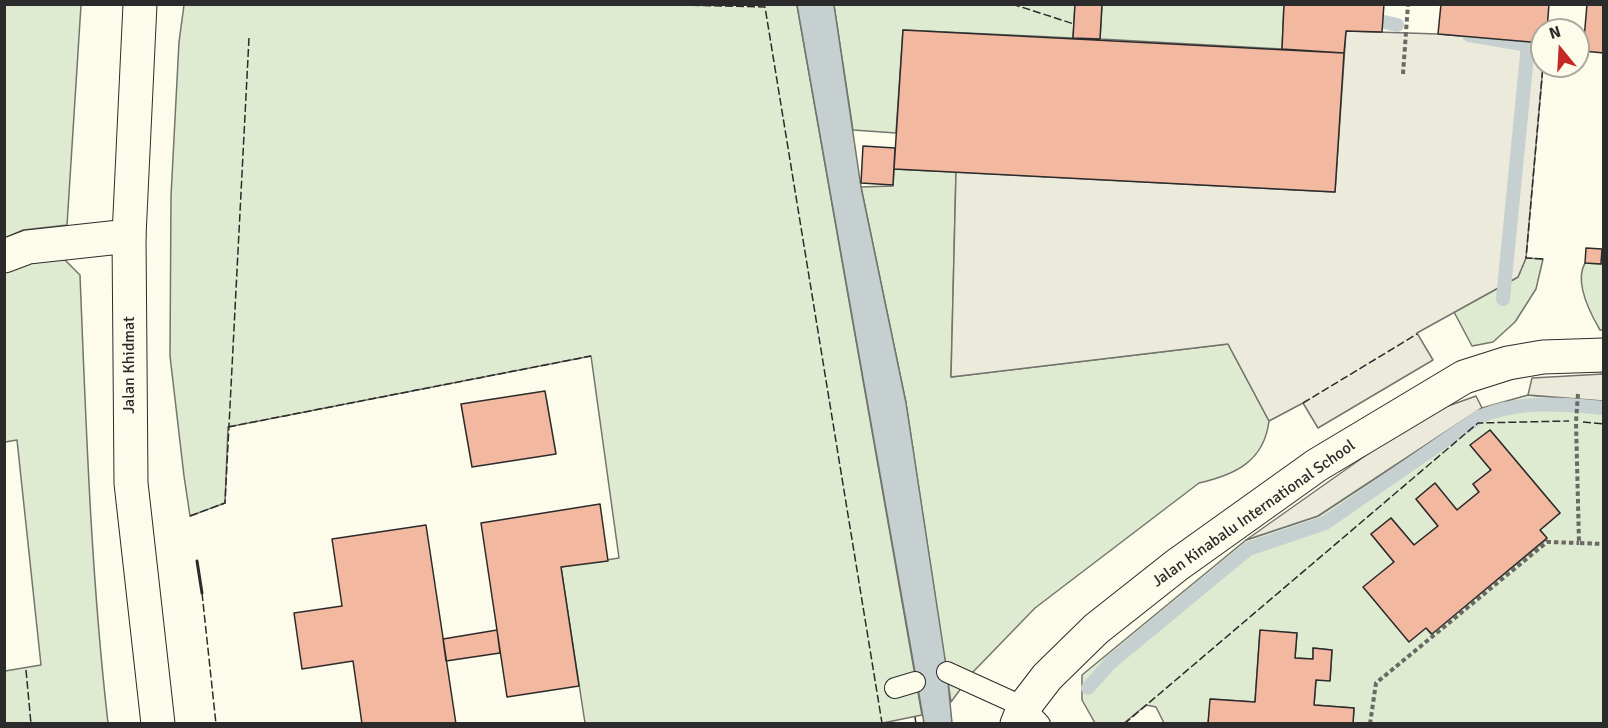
<!DOCTYPE html>
<style>
body{margin:0}
#map{position:relative;width:1608px;height:728px;overflow:hidden;background:#fdfbea;font-family:Signika,sans-serif}
canvas{display:block}
.frame{position:absolute;inset:0;border:6px solid #2b2b2b;pointer-events:none}
.north{position:absolute;left:1530px;top:18px;width:60px;height:60px;box-sizing:border-box;background:#fdfbea;border:2px solid #a9a89e;border-radius:50%;rotate:342deg;font-size:16px;font-weight:700;line-height:24px;text-align:center;color:#2b2b2b}
.north::after{content:'';display:block;margin:auto;width:21px;height:27px;background:#c62828;clip-path:polygon(50% 0,100% 100%,50% 72%,0 100%)}
</style>
<div id="map">
<canvas width="1608" height="728"></canvas>
<div class="frame"></div>
<div class="north">N</div>
</div>
<script>
const context = document.querySelector('canvas').getContext('2d');
context.lineJoin = 'round';
function paint(path, color) {
  context.fillStyle = color;
  context.fill(path, 'evenodd');
}
function trace(path, color, width, dash) {
  context.strokeStyle = color;
  context.lineWidth = width;
  context.lineCap = dash ? 'butt' : 'round';
  context.setLineDash(dash || []);
  context.stroke(path);
}
function drawText(font, color, halo, rows, align = 'center') {
  context.font = font + ' Signika,sans-serif';
  context.lineWidth = 4.5;
  context.setLineDash([]);
  context.textBaseline = 'middle';
  context.strokeStyle = halo;
  context.fillStyle = color;
  for (const [text, x, y, turn = 0] of rows) {
    context.save();
    context.translate(x, y);
    context.rotate((+turn || 0) * Math.PI / 180);
    context.textAlign = isNaN(turn) ? turn : align;
    if (halo) context.strokeText(text, 0, 0);
    context.fillText(text, 0, 0);
    context.restore();
  }
}
const green = new Path2D(`
 M 4,5 L 81,5 L 67,225 L 23,230 L 5,238 Z
 M 184,5 L 797,5 L 922,715 L 878,724 L 585,723 L 561,567 L 619,558 L 591,356 L 228,427 L 225,503 L 190,516 L 184,476 L 170,356 L 171,196 L 179,42 Z
 M 834,5 L 1075,5 L 1073,38 L 903,30 L 896,133 L 853,130 Z
 M 1102,5 L 1284,5 L 1282,49 L 1100,39 Z
 M 894,169 L 956,172 L 951,377 L 1228,344 L 1269,421 C 1264,462 1234,475 1199,483 L 1035,608 L 973,672 L 951,702 L 906,403 L 861,187 L 893,186 Z
 M 61,256 L 80,275 C 86,425 91,575 108,723 L 5,723 L 5,671 L 41,665 L 17,440 L 5,442 L 5,269 Z
 M 1526,258 L 1543,259 L 1536,289 L 1515,322 L 1493,342 L 1472,346 L 1454,312 L 1518,277 Z
 M 1585,263 L 1603,264 L 1603,330 L 1600,330 C 1590,313 1574,282 1585,263 Z
 M 1528,395 L 1603,401 L 1603,723 L 1353,723 L 1354,708 L 1314,705 L 1316,680 L 1330,680 L 1332,650 L 1313,648 L 1313,659 L 1295,658 L 1297,633 L 1260,631 L 1255,702 L 1211,699 L 1208,723 L 1164,723 L 1156,707 L 1146,705 L 1124,723 L 1095,723 L 1082,700 L 1082,675 L 1246,540 L 1318,516 L 1482,408 ZM 1490,430 L 1560,513 L 1540,530 L 1547,539 L 1431,634 L 1426,628 L 1364,588 L 1394,562 L 1371,534 L 1391,518 L 1414,545 L 1438,526 L 1416,499 L 1434,484 L 1457,510 L 1479,492 L 1473,484 L 1491,470 L 1471,445 Z`);
const parking = new Path2D(`
 M 1346,31 L 1438,34 L 1542,43 L 1543,66 L 1526,258 L 1518,277 L 1417,333 L 1433,360 L 1318,428 L 1303,403 L 1269,421 L 1228,344 L 951,377 L 956,172 L 1335,192 Z
 M 1603,374 L 1603,401 L 1528,395 L 1532,378 Z
 M 1476,396 L 1482,408 L 1318,516 L 1246,540 L 1423,415 Z`);
const water = new Path2D(`
 M 797,5 L 834,5 L 861,187 L 906,403 L 947,672 L 952,723 L 924,723 Z`);
const stream = new Path2D(`
 M 1367,18 L 1397,25
 M 1469,35 L 1528,45 L 1503,299
 M 1088,688 L 1110,663 L 1248,549 L 1325,523 L 1479,417 C 1519,400 1562,404 1604,408`);
const building = new Path2D(`
 M 1075,4 L 1102,4 L 1100,39 L 1073,38 Z
 M 1284,4 L 1384,4 L 1382,32 L 1346,31 L 1344,53 L 1282,49 Z
 M 1441,4 L 1549,4 L 1547,30 L 1542,30 L 1542,43 L 1438,34 Z
 M 1587,4 L 1604,4 L 1604,53 L 1583,51 Z
 M 903,30 L 1344,53 L 1335,192 L 894,169 Z
 M 863,146 L 895,148 L 893,185 L 861,183 Z
 M 1586,248 L 1602,249 L 1601,264 L 1585,263 Z
 M 545,391 L 556,454 L 472,467 L 461,404 Z
 M 1490,430 L 1560,513 L 1540,530 L 1547,538 L 1432,634 L 1426,628 L 1409,642 L 1363,587 L 1394,562 L 1371,534 L 1391,518 L 1414,545 L 1438,526 L 1416,499 L 1435,483 L 1457,510 L 1479,492 L 1473,484 L 1491,470 L 1470,445 Z
 M 600,504 L 608,561 L 561,567 L 579,686 L 507,697 L 481,523 Z
 M 426,525 L 456,724 L 362,724 L 353,661 L 302,669 L 294,613 L 342,606 L 332,539 Z
 M 497,630 L 500,653 L 446,661 L 443,639 Z
 M 1260,630 L 1297,633 L 1295,658 L 1313,659 L 1313,648 L 1332,650 L 1330,681 L 1316,680 L 1314,705 L 1354,708 L 1353,724 L 1208,724 L 1210,699 L 1255,702 Z`);
const path = new Path2D(`
 M 1403,74 L 1408,4
 M 1578,394 L 1576,422 L 1579,543 L 1604,544
 M 1370,724 L 1376,683 L 1547,542 L 1579,543`);
const service = new Path2D(`
 M 947,672 L 1024,707 L 1040,724
 M 895,688 L 915,682`);
const minor = new Path2D(`
 M 4,256 L 28,247 L 129,236
 M 1017,724 L 1024,707 L 1047,677 L 1096,629 L 1177,565 L 1317,465 L 1464,377 L 1508,363 L 1543,357 L 1604,355`);
const tertiary = new Path2D(`
 M 140,4 L 129,236 L 131,483 L 158,724`);
const fence = new Path2D(`
 M 637,4 L 765,7 L 882,723 L 878,724
 M 1012,4 L 1074,24
 M 1543,259 L 1526,258 L 1543,66
 M 1303,403 L 1417,334
 M 1583,422 L 1604,424
 M 228,427 L 591,356
 M 190,516 L 225,503 L 249,38
 M 202,593 L 216,724
 M 26,670 L 31,724
 M 915,717 L 916,724
 M 1124,724 L 1478,423 L 1569,421`);
const wall = new Path2D(`
 M 197,561 L 202,593`);
const streetNames = [
 ["Jalan Khidmat",130,365,-90],
 ["Jalan Kinabalu International School",1254,514,-35]
];
paint(green, '#deebd1');
trace(green, '#74746e', 1.5);
paint(parking, '#eceadb');
trace(parking, '#74746e', 1.5);
paint(water, '#c7d0d0');
trace(water, '#74746e', 1.5);
trace(stream, '#c7d0d0', 14);
paint(building, '#f2b8a0');
trace(building, '#2b2b2b', 1.5);
trace(service, '#2b2b2b', 22);
trace(minor, '#2b2b2b', 35);
trace(tertiary, '#2b2b2b', 35);
trace(path, '#6a6964', 4, [4.5, 3]);
trace(service, '#fdfbea', 20);
trace(minor, '#fdfbea', 33);
trace(tertiary, '#fdfbea', 33);
trace(fence, '#2b2b2b', 1.5, [8, 3]);
trace(wall, '#2b2b2b', 3);
drawText('16px', '#2b2b2b', '#fdfbea', streetNames);
</script>
